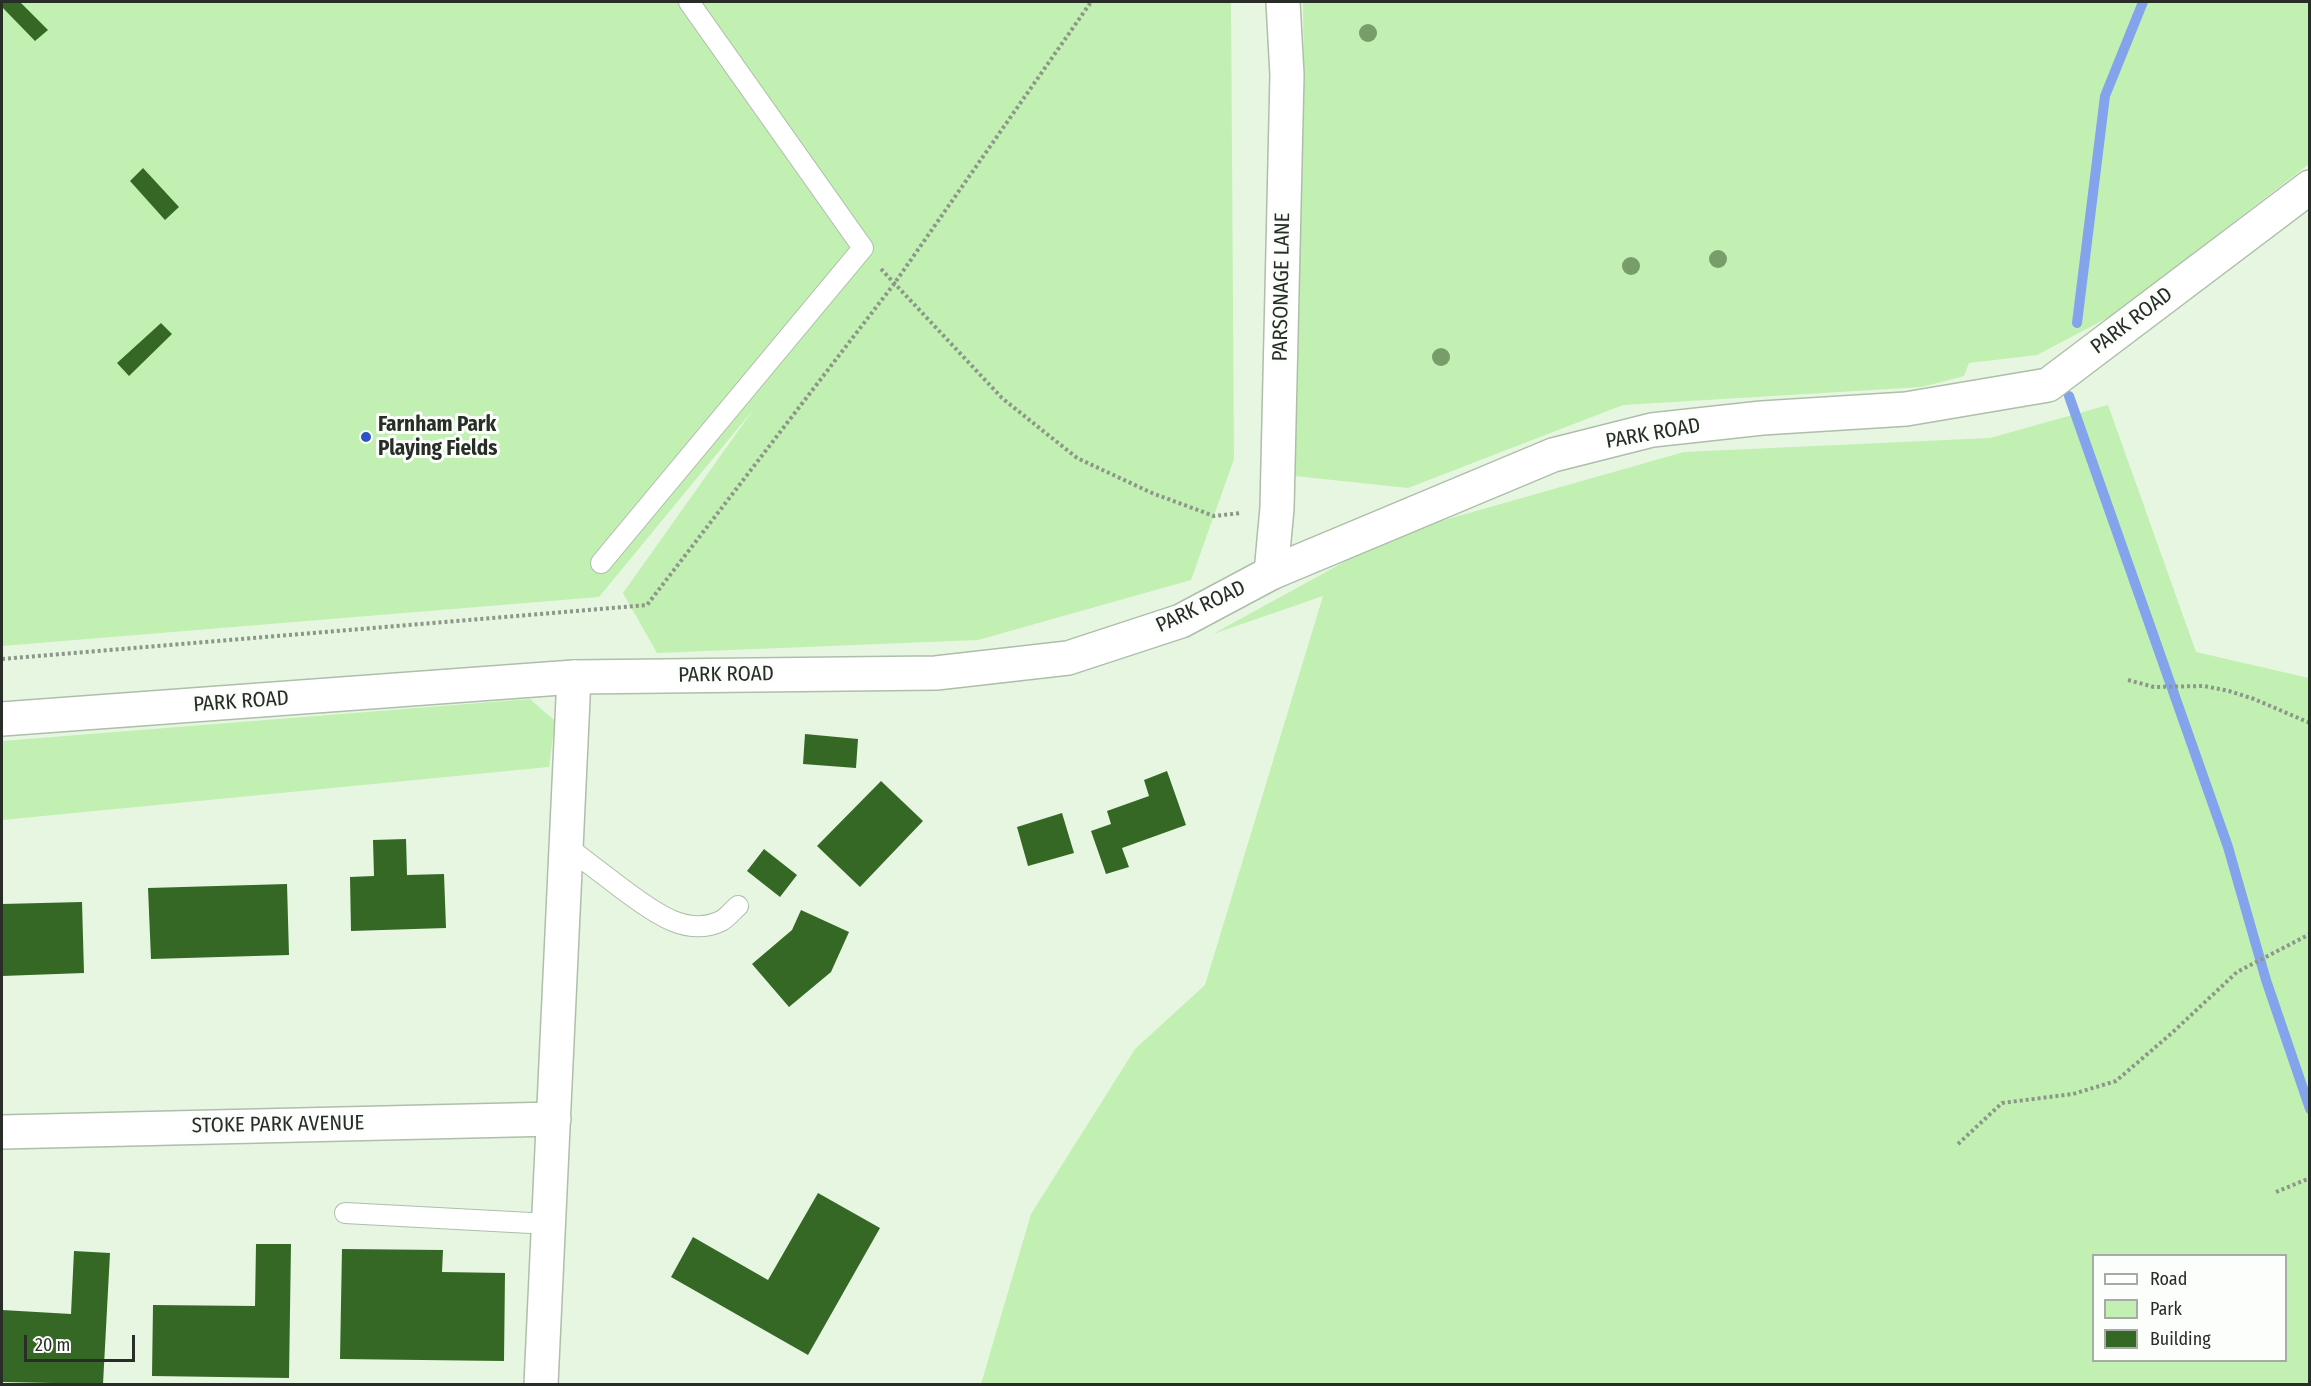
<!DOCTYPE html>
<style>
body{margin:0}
#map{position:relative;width:2311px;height:1386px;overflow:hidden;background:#e6f6e1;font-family:"Fira Sans Condensed",sans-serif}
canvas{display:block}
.frame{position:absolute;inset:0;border:3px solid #282e27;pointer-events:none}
.legend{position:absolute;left:2092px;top:1254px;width:195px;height:108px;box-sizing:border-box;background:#fbfefa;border:2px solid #a7aba6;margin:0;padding:8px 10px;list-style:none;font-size:18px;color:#282e27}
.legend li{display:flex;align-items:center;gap:12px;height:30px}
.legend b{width:30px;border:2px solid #a7aba6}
.scale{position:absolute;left:24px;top:1335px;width:111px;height:27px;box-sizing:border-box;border:3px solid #282e27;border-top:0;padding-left:8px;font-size:18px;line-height:21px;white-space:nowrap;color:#282e27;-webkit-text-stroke:4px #fbfefa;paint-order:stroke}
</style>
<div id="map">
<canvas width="2311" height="1386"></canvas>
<div class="frame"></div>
<ul class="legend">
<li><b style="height:8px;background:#fff"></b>Road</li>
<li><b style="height:16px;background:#c1f0b2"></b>Park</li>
<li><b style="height:16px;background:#356824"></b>Building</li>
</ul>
<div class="scale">20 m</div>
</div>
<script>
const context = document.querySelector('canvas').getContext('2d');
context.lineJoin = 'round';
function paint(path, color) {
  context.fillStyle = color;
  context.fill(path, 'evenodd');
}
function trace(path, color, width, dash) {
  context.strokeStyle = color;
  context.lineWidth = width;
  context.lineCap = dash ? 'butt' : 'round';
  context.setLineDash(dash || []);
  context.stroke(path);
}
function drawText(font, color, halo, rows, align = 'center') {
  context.font = font + ' "Fira Sans Condensed",sans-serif';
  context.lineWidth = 6;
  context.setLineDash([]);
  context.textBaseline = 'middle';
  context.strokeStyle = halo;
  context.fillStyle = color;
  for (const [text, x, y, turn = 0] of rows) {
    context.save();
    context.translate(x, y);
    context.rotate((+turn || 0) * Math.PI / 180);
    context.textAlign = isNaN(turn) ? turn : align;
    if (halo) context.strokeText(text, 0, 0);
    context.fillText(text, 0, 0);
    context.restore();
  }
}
const green = new Path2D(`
 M 2,2 L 1231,2 L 1234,459 L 1191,580 L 978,640 L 657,653 L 623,593 L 753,410 L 599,597 L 2,646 Z
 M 1303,2 L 2309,2 L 2309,164 L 2113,315 L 2037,355 L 1969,363 L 1964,376 L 1922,387 L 1623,405 L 1408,488 L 1295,476 L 1304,92 Z
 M 2108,405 L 2196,652 L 2309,678 L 2309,1384 L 981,1384 L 1031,1214 L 1135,1049 L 1205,985 L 1323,596 L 1213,634 L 1395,534 L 1684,452 L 1990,438 ZM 2094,1256 L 2286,1256 L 2286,1360 L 2094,1360 Z
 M 530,699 L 555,721 L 549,767 L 2,820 L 2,741 Z`);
const stream = new Path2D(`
 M 2077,323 L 2105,96 L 2143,2
 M 2069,396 L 2228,847 L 2266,980 L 2310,1109`);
const building = new Path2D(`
 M 2,2 L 20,2 L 48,30 L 35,41 L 2,7 Z
 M 143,168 L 179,207 L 165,220 L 130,181 Z
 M 161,323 L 172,334 L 129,376 L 117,363 Z
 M 805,734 L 858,739 L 856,768 L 803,764 Z
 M 1167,771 L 1186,825 L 1122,848 L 1129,867 L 1106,874 L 1091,831 L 1111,824 L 1107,811 L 1149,796 L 1144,780 Z
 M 881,781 L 923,821 L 860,887 L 817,846 Z
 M 1062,813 L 1074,853 L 1028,866 L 1017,827 Z
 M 406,839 L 407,875 L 444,874 L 446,928 L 351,931 L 350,877 L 374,876 L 373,840 Z
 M 764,849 L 797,875 L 780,897 L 747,871 Z
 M 287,884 L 289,955 L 151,959 L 148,888 Z
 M 82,902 L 84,973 L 2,976 L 2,904 Z
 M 801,910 L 849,932 L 831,972 L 789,1007 L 752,964 L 792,930 Z
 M 818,1193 L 880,1228 L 808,1355 L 671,1277 L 693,1237 L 768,1280 Z
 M 256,1244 L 291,1244 L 289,1378 L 152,1376 L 153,1305 L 255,1306 Z
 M 342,1249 L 443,1250 L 442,1272 L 505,1273 L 504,1361 L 340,1359 Z
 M 74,1251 L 110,1253 L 103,1384 L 2,1382 L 2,1310 L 71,1314 Z`);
const path = new Path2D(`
 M 881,269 L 1002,398 L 1077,458 L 1152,493 L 1214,516 L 1241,513
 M 2,659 L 647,605 L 894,284 L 1091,2
 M 2128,680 L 2154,687 L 2204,686 L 2229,691 L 2254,699 L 2310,723
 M 1958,1144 L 2002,1103 L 2073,1094 L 2116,1081 L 2173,1032 L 2237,972 L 2310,934
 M 2276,1192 L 2310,1178`);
const service = new Path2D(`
 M 601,563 L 863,248 L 689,2
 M 566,846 C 584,860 603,874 621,888 C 648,907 684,939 721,921 C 727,918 733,910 738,906
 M 345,1213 L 549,1224`);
const minor = new Path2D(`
 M 1271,573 L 1277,508 L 1287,75 L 1283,2
 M 2,1132 L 554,1119
 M 541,1384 L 574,677`);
const secondary = new Path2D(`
 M 2,719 L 574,677 L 936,673 L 1068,658 L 1181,621 L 1271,573 L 1553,455 L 1652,430 L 1762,418 L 1906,409 L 2048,385 L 2310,187`);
const trees = [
 [1368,33],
 [1718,259],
 [1631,266],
 [1441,357]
];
const markers = [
 [366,437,6,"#2b53c2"]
];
const streetNames = [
 ["PARSONAGE LANE",1282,287,-89],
 ["PARK ROAD",2132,321,-37],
 ["PARK ROAD",1653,434,-10],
 ["PARK ROAD",1201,607,-25],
 ["PARK ROAD",726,675,-1],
 ["PARK ROAD",241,702,-4],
 ["STOKE PARK AVENUE",278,1125,-1]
];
const poiNames = [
 ["Farnham Park",378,425],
 ["Playing Fields",378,449]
];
paint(green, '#c1f0b2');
trace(stream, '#83a4ed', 10);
paint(building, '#356824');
trace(service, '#aebeaa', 22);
trace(minor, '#aebeaa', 36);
trace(secondary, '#aebeaa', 36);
trace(path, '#8c9789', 4, [3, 3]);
trace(service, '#fff', 20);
trace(minor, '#fff', 33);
trace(secondary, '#fff', 33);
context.fillStyle = '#799c6b';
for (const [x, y] of trees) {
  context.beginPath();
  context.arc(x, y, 9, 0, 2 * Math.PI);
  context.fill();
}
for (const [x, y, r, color] of markers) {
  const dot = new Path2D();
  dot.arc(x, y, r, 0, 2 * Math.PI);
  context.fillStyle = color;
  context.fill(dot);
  trace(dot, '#fbfefa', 2);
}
drawText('21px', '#282e27', '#fbfefa', streetNames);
drawText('bold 21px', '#282e27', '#fbfefa', poiNames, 'left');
</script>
